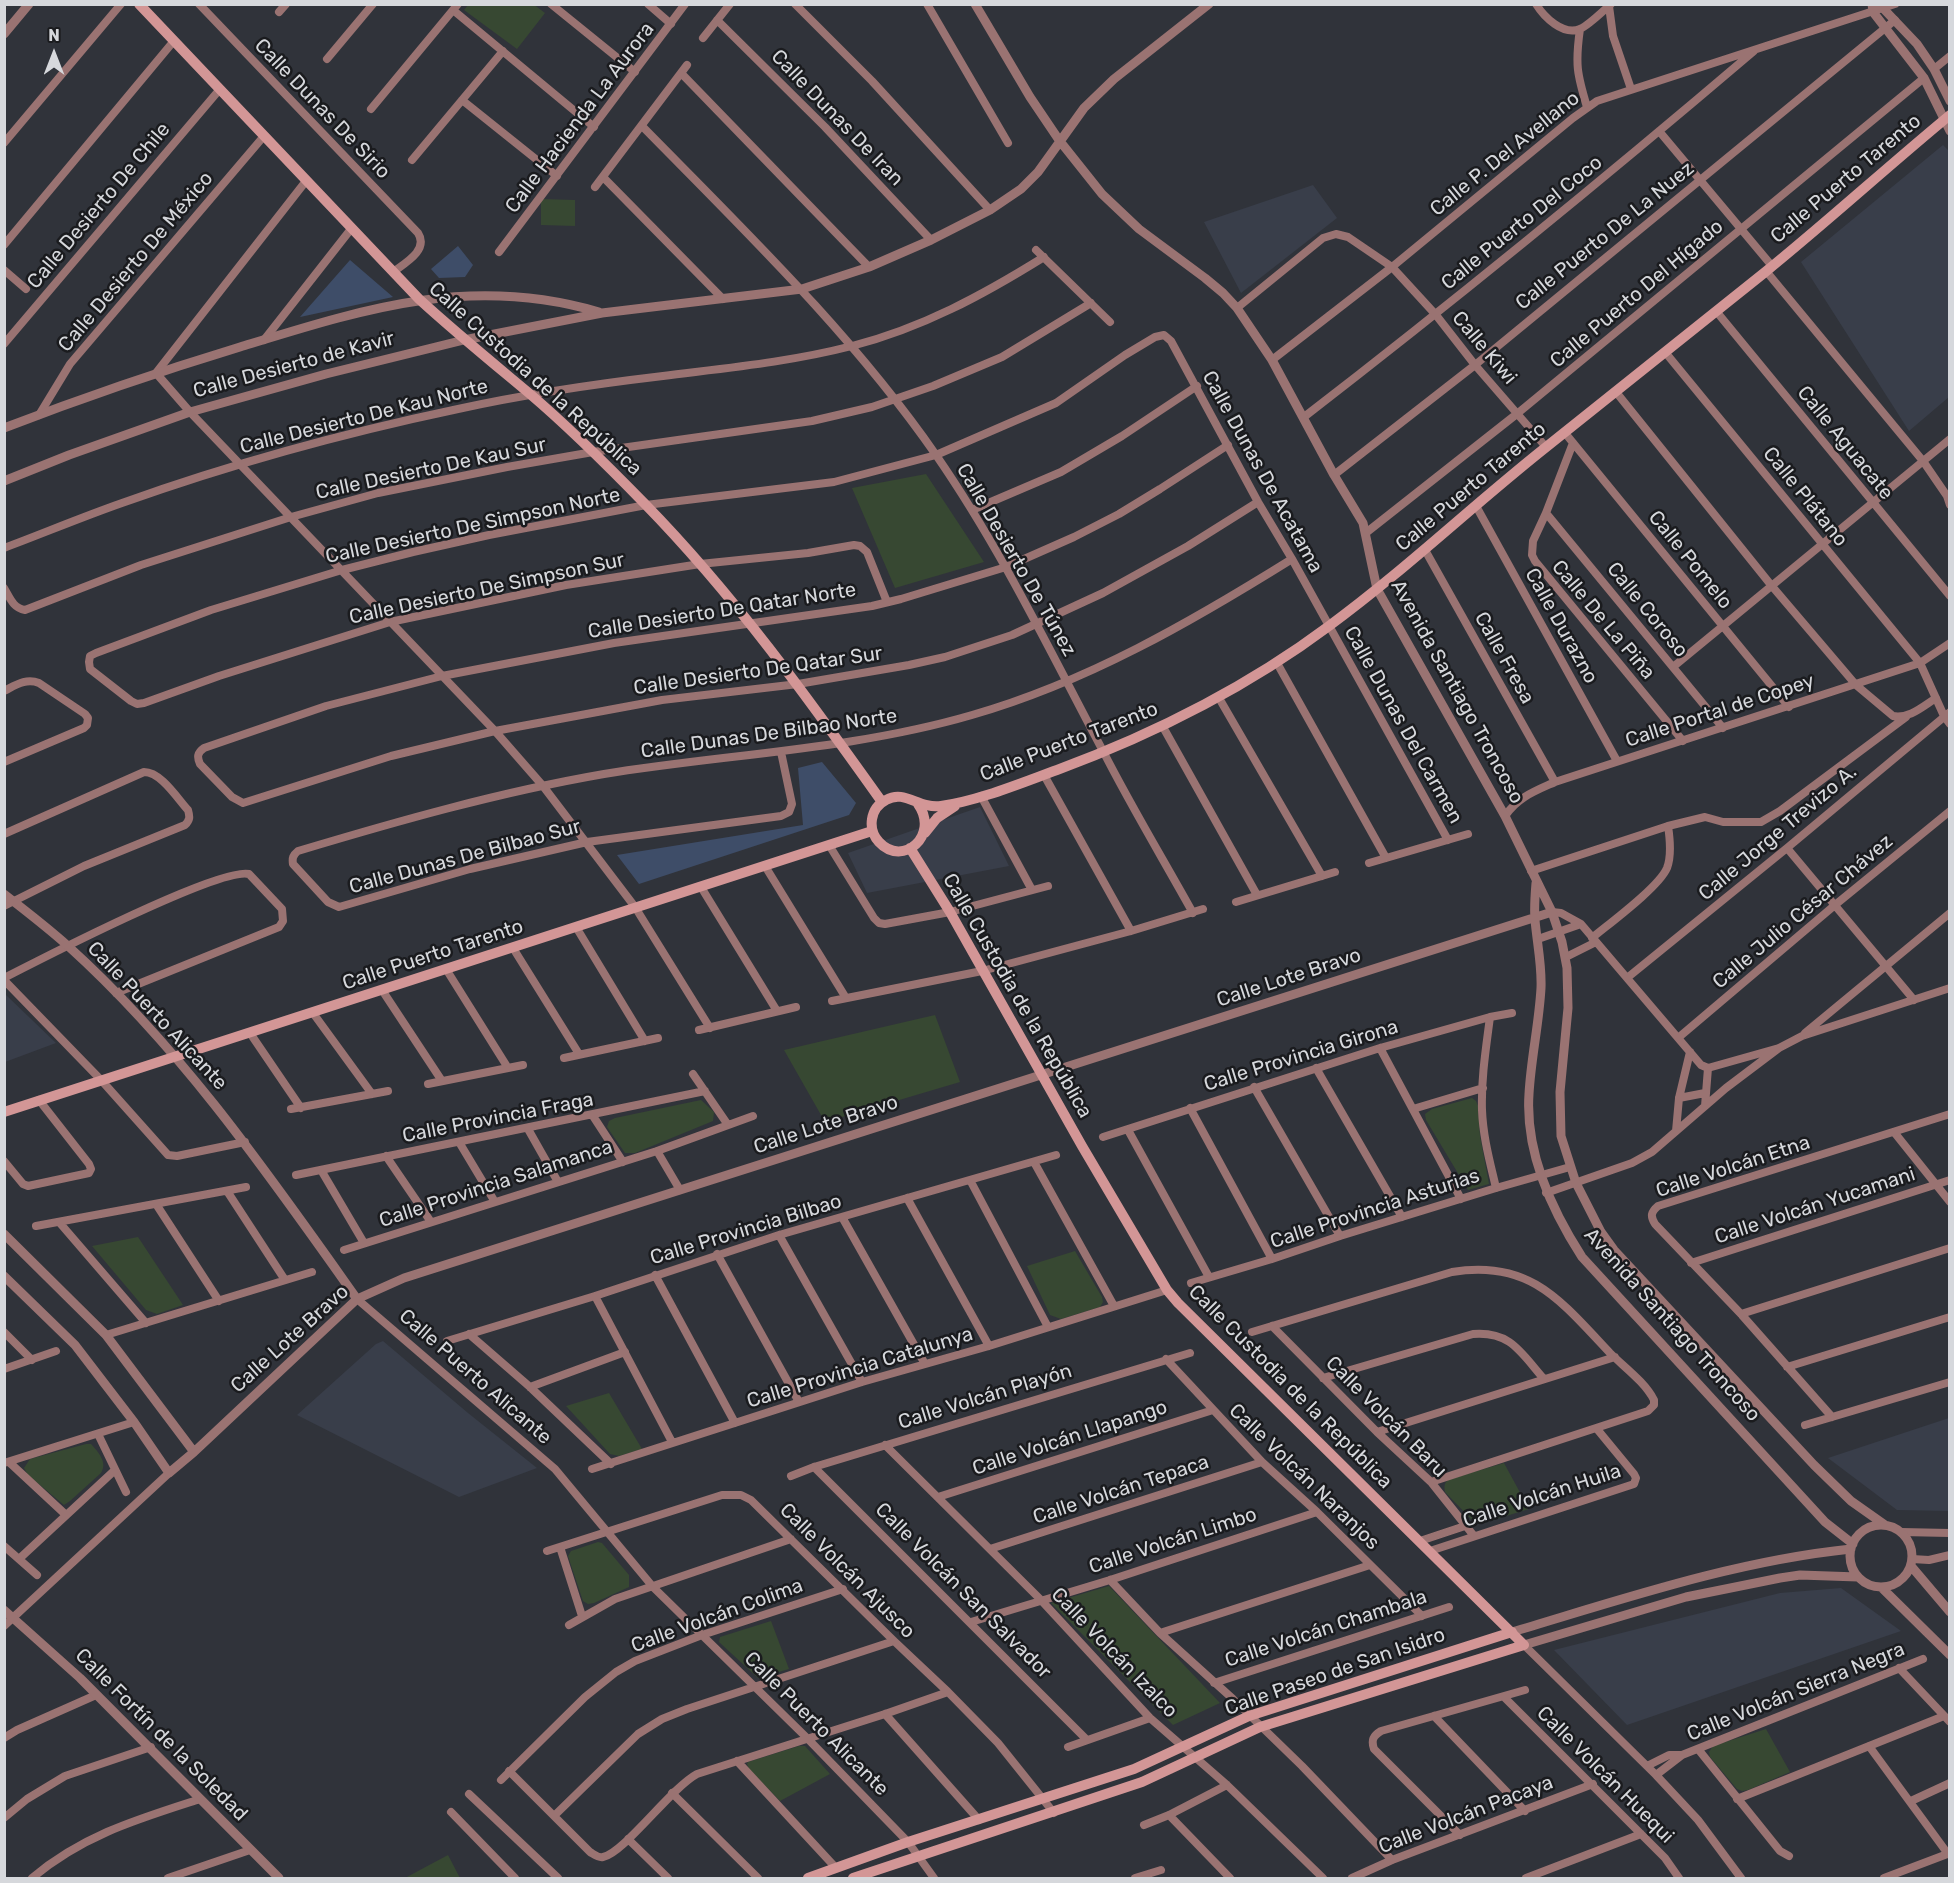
<!DOCTYPE html>
<meta charset="utf-8">
<style>
body{margin:0}
#map{position:relative;width:1954px;height:1883px;overflow:hidden;background:#30333a;font-family:Rubik,sans-serif}
canvas{display:block}
.frame{position:absolute;inset:0;border:6px solid #d6d8dc;pointer-events:none}
.north{position:absolute;left:24px;top:24px;width:60px;height:60px;-webkit-text-stroke:4px #1a1b1e;paint-order:stroke;rotate:0deg;font-size:16px;font-weight:700;line-height:24px;text-align:center;color:#d6d8dc}
.north::after{content:'';display:block;margin:auto;width:21px;height:27px;background:#d6d8dc;clip-path:polygon(50% 0,100% 100%,50% 72%,0 100%)}
</style>
<div id="map">
<canvas width="1954" height="1883"></canvas>
<div class="frame"></div>
<div class="north">N</div>
</div>
<script>
const context = document.querySelector('canvas').getContext('2d');
context.lineJoin = 'round';
function paint(path, color) {
  context.fillStyle = color;
  context.fill(path, 'evenodd');
}
function trace(path, color, width, dash) {
  context.strokeStyle = color;
  context.lineWidth = width;
  context.lineCap = dash ? 'butt' : 'round';
  context.setLineDash(dash || []);
  context.stroke(path);
}
function drawText(font, color, halo, rows, align = 'center') {
  context.font = font + ' Rubik,sans-serif';
  context.lineWidth = 5;
  context.setLineDash([]);
  context.textBaseline = 'middle';
  context.strokeStyle = halo;
  context.fillStyle = color;
  for (const [text, x, y, turn = 0] of rows) {
    context.save();
    context.translate(x, y);
    context.rotate((+turn || 0) * Math.PI / 180);
    context.textAlign = isNaN(turn) ? turn : align;
    if (halo) context.strokeText(text, 0, 0);
    context.fillText(text, 0, 0);
    context.restore();
  }
}
const built = new Path2D(`
 M 1943,145 L 1950,152 L 1949,397 L 1909,431 L 1801,262 Z
 M 1313,185 L 1337,218 L 1241,293 L 1204,222 Z
 M 980,807 L 1009,866 L 867,893 L 848,853 Z
 M 4,994 L 5,994 L 56,1043 L 5,1062 Z
 M 383,1341 L 468,1413 L 537,1468 L 459,1497 L 297,1415 L 376,1344 Z
 M 1949,1418 L 1949,1511 L 1897,1510 L 1828,1458 Z
 M 1841,1588 L 1901,1631 L 1627,1725 L 1554,1650 L 1780,1593 Z`);
const green = new Path2D(`
 M 533,4 L 545,13 L 517,49 L 464,10 L 468,5 Z
 M 541,199 L 575,200 L 575,226 L 541,225 Z
 M 926,474 L 984,562 L 895,588 L 852,488 Z
 M 935,1015 L 960,1082 L 825,1122 L 784,1050 Z
 M 1472,1098 L 1476,1101 L 1478,1106 L 1480,1136 L 1489,1184 L 1468,1190 L 1426,1120 L 1425,1114 L 1432,1109 Z
 M 701,1100 L 714,1112 L 713,1121 L 635,1153 L 625,1153 L 607,1127 L 609,1121 L 615,1118 Z
 M 138,1237 L 183,1305 L 157,1314 L 146,1310 L 92,1246 Z
 M 1075,1251 L 1102,1297 L 1103,1302 L 1100,1307 L 1061,1319 L 1050,1315 L 1027,1266 Z
 M 609,1393 L 642,1449 L 619,1456 L 610,1454 L 566,1406 Z
 M 86,1444 L 91,1444 C 98,1452 108,1462 101,1473 L 70,1501 L 64,1505 L 28,1475 L 24,1468 L 30,1459 Z
 M 1504,1463 L 1529,1509 L 1480,1524 L 1472,1520 L 1445,1492 C 1444,1486 1444,1482 1450,1479 Z
 M 598,1542 L 602,1543 L 629,1575 L 629,1587 L 594,1603 L 588,1604 L 583,1601 L 568,1556 L 571,1551 Z
 M 1109,1586 L 1220,1703 L 1173,1725 L 1051,1603 Z
 M 771,1621 L 789,1669 L 758,1678 L 719,1642 L 720,1637 Z
 M 1766,1729 L 1790,1772 L 1748,1790 L 1742,1791 L 1737,1789 L 1710,1757 L 1709,1752 L 1713,1746 Z
 M 799,1746 L 805,1746 L 830,1774 L 780,1801 L 749,1769 L 747,1764 L 748,1762 Z
 M 448,1855 L 460,1878 L 405,1878 Z`);
const water = new Path2D(`
 M 458,246 L 473,265 L 465,277 L 439,278 L 431,269 Z
 M 350,260 L 393,297 L 300,317 Z
 M 822,762 L 856,803 L 849,815 L 639,884 L 617,855 L 803,825 L 798,768 Z`);
const minor = new Path2D(`
 M 199,4 L 418,233 C 429,250 405,263 393,272
 M 551,4 L 635,72
 M 648,4 L 671,24
 M 795,4 L 872,81 L 990,210
 M 927,4 L 1008,143
 M 1536,4 C 1544,17 1563,36 1580,29 C 1589,25 1603,11 1611,4
 M 1609,6 L 1613,36 L 1631,89
 M 453,10 L 594,127
 M 279,12 L 286,4
 M 717,20 L 825,127 L 931,240
 M 1580,29 C 1575,64 1577,74 1587,107
 M 703,38 L 730,4
 M 327,59 L 373,4
 M 1934,69 L 1950,56
 M 681,73 L 869,267
 M 462,100 L 557,176
 M 371,109 L 458,4
 M 642,126 C 745,231 852,334 936,455 C 1001,549 1050,651 1103,751 C 1131,806 1163,859 1193,913
 M 1659,131 L 1772,266
 M 4,143 L 121,4
 M 412,160 L 503,51
 M 603,177 L 723,299
 M 306,181 L 156,373 L 190,412 L 495,731 L 543,786 L 635,907 L 710,1028
 M 595,187 L 687,65
 M 4,245 L 173,42
 M 1036,250 L 1110,322
 M 499,252 L 685,4
 M 4,270 L 26,289
 M 1766,271 L 1923,461 L 1947,496 L 1950,505
 M 1237,308 L 1323,238 L 1336,234 L 1348,237 L 1392,267 L 1436,315 L 1475,365 L 1546,447
 M 1716,311 L 1950,596
 M 264,340 L 351,229
 M 4,344 L 220,89
 M 1665,352 L 1920,663 L 1944,716 L 1950,724
 M 1272,360 L 1392,267 L 1573,118 L 1597,101 L 1895,4
 M 1616,392 L 1771,585 L 1856,685 L 1893,716 C 1909,719 1922,707 1936,698
 M 39,415 L 70,364 L 264,136
 M 1304,417 C 1457,299 1606,177 1754,51
 M 1565,433 L 1789,707
 M 1573,443 L 1546,513 L 1533,541 L 1532,555 L 1535,561 L 1683,741
 M 1228,445 L 1160,489 L 1119,514 L 1074,537 L 1006,567 L 901,599 L 872,606 L 614,643 L 442,676 L 326,706 L 204,748 C 197,753 197,757 200,764 L 232,797 L 243,803 L 391,756 L 495,731 L 662,700 L 798,684 L 909,665 L 945,657 L 1012,635 L 1103,593 L 1188,546 L 1258,502
 M 1334,475 L 1475,365 L 1895,20
 M 1476,506 L 1617,761
 M 972,510 L 1061,472 L 1122,436 L 1197,386
 M 1546,513 L 1723,728
 M 1367,532 L 1518,413 L 1924,78
 M 4,548 C 44,533 82,517 122,503 C 231,464 344,433 458,409 C 526,394 595,384 663,376 C 726,368 790,362 852,346 C 922,328 983,295 1044,257
 M 1425,550 L 1555,782
 M 4,588 C 10,598 13,608 25,610 L 141,565 L 291,517 L 378,493 L 507,467 L 593,452 L 812,421 L 872,407 L 933,386 L 1002,357 L 1091,303
 M 887,602 L 867,552 L 860,546 L 854,545 L 808,553 L 700,564 L 566,585 L 390,622 L 219,676 L 144,703 L 137,704 L 131,701 L 90,669 L 89,662 L 90,656 L 96,653 L 211,610 L 342,570 L 413,552 L 489,535 L 646,505 L 834,482 L 936,455 L 1056,403 L 1125,355 L 1155,337 L 1164,335 L 1171,341 L 1258,502 L 1292,559 L 1448,840
 M 1277,663 L 1386,858
 M 1673,667 L 1950,439
 M 4,691 C 16,685 26,678 39,683 L 85,714 L 88,718 L 87,725 L 84,728 L 4,762
 M 1219,698 L 1322,876
 M 1163,727 L 1257,895
 M 781,752 L 792,804 L 789,812 L 781,816 L 587,842 L 470,869 L 339,907 L 328,902 L 293,864 C 292,858 293,855 298,851 C 398,821 500,792 604,774 C 727,754 852,750 972,715 C 1087,682 1191,622 1292,559
 M 1044,775 L 1131,931
 M 981,796 L 1032,890
 M 1505,816 C 1518,797 1535,791 1555,782 L 1920,663 L 1950,643
 M 4,834 L 144,772 C 161,772 177,798 188,810 C 190,817 190,820 185,825 L 84,866 L 4,906
 M 829,845 L 874,918 L 879,923 L 885,924 L 950,912 L 1048,886
 M 1787,848 L 1914,1000
 M 1369,863 L 1468,834
 M 765,866 L 846,998
 M 1531,871 L 1668,826
 M 701,887 L 777,1011
 M 1236,902 L 1335,872
 M 1552,912 L 1561,913 L 1581,924 L 1701,1065 L 1708,1068
 M 576,927 L 645,1041
 M 1592,938 C 1610,923 1659,887 1667,868 C 1672,855 1670,839 1668,826 L 1705,817 L 1723,822 L 1761,822 L 1780,811 L 1906,717
 M 1538,939 L 1581,924
 M 513,948 L 579,1054
 M 1566,957 L 1596,942
 M 446,969 L 508,1068
 M 4,978 C 41,959 220,867 249,874 L 282,909 L 283,921 L 279,927 L 116,993
 M 1627,978 L 1787,848 L 1950,712
 M 4,980 L 102,1081 L 168,1155 L 177,1156 L 245,1142
 M 382,990 L 442,1081
 M 832,1001 L 982,971 L 1131,931 L 1203,909
 M 313,1013 L 372,1094
 M 1490,1017 C 1486,1048 1481,1079 1482,1110 C 1483,1137 1490,1162 1496,1188
 M 699,1030 L 796,1007
 M 250,1033 L 301,1108
 M 1805,1033 L 1950,913
 M 1678,1038 L 1835,905 L 1950,811
 M 1380,1048 L 1461,1199
 M 564,1058 L 658,1038
 M 1316,1068 L 1402,1217
 M 1708,1068 L 1779,1048 L 1802,1036 L 1950,988
 M 693,1074 L 728,1125
 M 428,1084 L 523,1065
 M 1254,1087 L 1340,1236
 M 1679,1098 L 1705,1093
 M 1705,1106 L 1708,1068
 M 1190,1108 L 1272,1259
 M 291,1109 L 388,1091
 M 1413,1109 L 1483,1088
 M 593,1116 L 623,1162
 M 528,1129 L 558,1182
 M 1128,1130 L 1209,1277
 M 1676,1131 L 1679,1098 L 1690,1052
 M 1894,1132 L 1950,1202
 M 1103,1137 L 1380,1048 L 1490,1017 L 1512,1013
 M 459,1142 L 495,1202
 M 657,1151 L 680,1190
 M 386,1156 L 431,1222
 M 4,1161 L 23,1184 L 28,1186 L 89,1173 L 91,1169 L 89,1164 L 39,1100
 M 1034,1162 L 1114,1306
 M 321,1170 L 364,1243
 M 296,1175 L 705,1091
 M 970,1180 L 1048,1327
 M 227,1191 L 285,1280
 M 1546,1193 L 1632,1163 L 1652,1152 L 1726,1088 L 1779,1048
 M 907,1198 L 989,1346
 M 156,1204 L 219,1301
 M 842,1217 L 925,1364
 M 59,1222 L 146,1323
 M 36,1226 L 246,1187
 M 779,1235 L 862,1382
 M 344,1250 L 657,1151 L 753,1116
 M 717,1254 L 799,1402
 M 1691,1263 L 1950,1180
 M 655,1275 L 735,1423
 M 1191,1283 L 1272,1259 L 1340,1236 L 1496,1188 L 1570,1167
 M 595,1296 L 672,1442
 M 357,1299 L 555,1469 L 653,1587 L 807,1738 L 908,1842 L 934,1878
 M 1741,1314 L 1950,1248
 M 1272,1326 L 1377,1432 L 1431,1482 L 1474,1536
 M 4,1332 L 32,1360
 M 1252,1332 L 1452,1272 C 1530,1259 1561,1301 1610,1353 C 1624,1367 1645,1382 1654,1400 L 1654,1405 L 1648,1411 L 1431,1482
 M 469,1334 L 530,1387 L 611,1464
 M 106,1335 L 312,1272
 M 447,1341 L 595,1296 L 779,1235 L 1056,1155
 M 1166,1359 L 1262,1462 L 1317,1512 L 1422,1616
 M 1787,1367 L 1950,1317
 M 4,1369 L 56,1351
 M 1323,1378 L 1473,1334 C 1511,1331 1521,1353 1544,1379
 M 530,1387 L 625,1352
 M 1832,1417 L 1741,1314 L 1655,1224 C 1650,1216 1651,1212 1658,1206 L 1950,1114
 M 1805,1425 L 1950,1382
 M 1377,1432 L 1615,1357
 M 98,1434 L 126,1492
 M 885,1445 L 1040,1599 L 1150,1718 L 1227,1785 L 1323,1878
 M 9,1462 L 66,1515
 M 4,1463 L 134,1422
 M 814,1467 L 1087,1740
 M 592,1469 L 862,1382 L 989,1346 L 1167,1290
 M 791,1476 L 814,1467 L 1190,1353
 M 938,1497 L 1213,1410
 M 1901,1532 L 1950,1533
 M 1420,1541 L 1465,1526
 M 4,1546 L 37,1575
 M 560,1547 L 582,1616
 M 990,1549 L 1262,1462
 M 547,1551 L 722,1495 L 741,1495 L 751,1500 L 894,1641 L 948,1692 L 998,1743 L 1054,1813
 M 1430,1551 L 1634,1484 L 1636,1478 L 1634,1474 L 1597,1429
 M 19,1559 L 115,1470
 M 1912,1559 L 1929,1560 L 1950,1555
 M 1110,1580 L 1160,1633 L 1233,1699 L 1302,1766 L 1392,1860
 M 971,1622 L 1110,1580 L 1317,1512
 M 569,1625 L 615,1599 L 791,1539
 M 4,1626 L 169,1473
 M 1160,1633 L 1370,1565
 M 1524,1645 L 1656,1775 L 1698,1820 L 1741,1878
 M 1899,1668 L 1950,1722
 M 1214,1683 L 1449,1607
 M 1504,1697 L 1665,1858 L 1679,1878
 M 885,1714 L 979,1820
 M 1434,1716 L 1525,1811
 M 4,1738 L 17,1730 L 96,1695
 M 1869,1746 L 1948,1854
 M 1068,1747 L 1150,1718
 M 1698,1749 L 1780,1851 L 1789,1856
 M 737,1761 L 836,1868
 M 1647,1766 L 1669,1755 L 1682,1755 L 1923,1659
 M 509,1771 L 590,1852 C 595,1855 598,1858 603,1857 C 624,1853 671,1788 697,1774 L 885,1714 L 948,1692
 M 1656,1775 L 1682,1755
 M 501,1780 L 585,1697 L 616,1672 L 635,1661 L 702,1635 L 843,1589
 M 672,1793 L 758,1878
 M 469,1794 L 558,1878
 M 1737,1799 L 1944,1716
 M 1911,1801 L 1950,1783
 M 451,1812 L 515,1878
 M 555,1815 L 638,1734 L 662,1719 L 687,1709 L 894,1641
 M 1169,1815 L 1230,1878
 M 4,1818 L 27,1799 L 65,1776 L 151,1747
 M 1144,1825 L 1169,1815 L 1227,1785
 M 1460,1835 L 1374,1749 C 1371,1740 1373,1736 1381,1731 L 1525,1690
 M 628,1839 L 668,1878
 M 32,1878 C 83,1835 138,1819 200,1799
 M 168,1878 L 250,1850
 M 1135,1878 L 1161,1870
 M 1352,1878 L 1392,1860 L 1593,1784
 M 1526,1878 L 1641,1834
 M 1884,1878 L 1950,1853`);
const tertiary = new Path2D(`
 M 975,4 L 1030,97 L 1059,140 L 1102,194 L 1139,229 L 1205,278 L 1223,293 L 1237,308 L 1272,360 L 1334,475 L 1363,523 L 1377,589 L 1505,816 L 1552,912 L 1562,942 L 1567,968 L 1568,1008 L 1560,1092 L 1561,1136 L 1576,1183 L 1601,1232 L 1614,1250 L 1814,1465 L 1851,1501 L 1885,1525
 M 1872,4 L 1873,12 L 1924,78 L 1950,131
 M 1879,4 L 1917,44 L 1934,69 L 1950,101
 M 4,34 L 29,4
 M 4,428 C 82,398 161,371 240,347 C 364,309 470,274 599,312
 M 4,481 L 69,455 L 190,412 L 326,374 L 464,340 L 602,313 L 802,289 L 869,267 L 931,240 L 990,210 L 1021,189 L 1038,172 L 1084,108 L 1114,79 L 1209,4
 M 1536,883 C 1535,895 1534,908 1535,920 C 1537,943 1542,965 1541,988 C 1539,1024 1531,1058 1529,1094 C 1525,1153 1551,1209 1582,1257 L 1825,1522 L 1853,1544
 M 4,894 C 26,911 48,928 68,946 C 182,1049 269,1175 357,1299
 M 4,1234 L 106,1335 L 194,1452
 M 4,1276 L 75,1345 L 134,1422 L 169,1473 L 194,1452 L 357,1299 L 404,1278 L 1552,912
 M1850 1556a31 31 0 1 1 62 0a31 31 0 1 1-62 0Z
 M 1911,1566 L 1950,1612
 M 1881,1587 L 1950,1655
 M 4,1610 L 80,1678 L 279,1878
 M 1512,1632 C 1623,1599 1735,1561 1851,1549
 M 1524,1645 L 1686,1597 L 1780,1578 L 1800,1575 L 1858,1577`);
const secondary = new Path2D(`
 M 139,4 L 419,299 C 455,332 493,363 530,394 C 570,428 608,466 645,504 C 734,595 808,698 882,802
 M 918,804 C 940,835 903,868 879,842 C 867,829 870,808 886,800 C 905,789 918,809 941,806 C 978,801 1021,783 1057,770 C 1154,734 1246,688 1329,626 C 1404,571 1472,506 1545,448 C 1618,390 1691,332 1764,273 C 1827,222 1887,167 1950,115
 M 925,833 L 937,818 L 955,806
 M 4,1112 L 872,831
 M 808,1878 L 908,1842 L 1134,1769 L 1249,1716 L 1512,1632
 M 853,1878 L 1142,1782 L 1260,1727 L 1524,1645 L 1178,1303 L 1167,1290 L 1082,1146 L 950,912 L 910,848`);
const streetNames = [
 ["Calle Dunas De Sirio",322,109,46],
 ["Calle Hacienda La Aurora",580,118,-53],
 ["Calle Dunas De Iran",837,118,46],
 ["Calle P. Del Avellano",1505,154,-39],
 ["Calle Puerto Tarento",1846,179,-40],
 ["Calle Desierto De Chile",99,206,-50],
 ["Calle Puerto Del Coco",1522,223,-39],
 ["Calle Puerto De La Nuez",1605,236,-39],
 ["Calle Desierto De México",136,262,-50],
 ["Calle Puerto Del Hígado",1637,294,-40],
 ["Calle Kiwi",1484,348,50],
 ["Calle Desierto de Kavir",294,365,-15],
 ["Calle Custodia de la República",535,379,42],
 ["Calle Desierto De Kau Norte",364,417,-14],
 ["Calle Aguacate",1845,443,51],
 ["Calle Desierto De Kau Sur",431,469,-12],
 ["Calle Dunas De Acatama",1262,472,61],
 ["Calle Puerto Tarento",1471,487,-40],
 ["Calle Plátano",1805,497,51],
 ["Calle Desierto De Simpson Norte",473,526,-12],
 ["Calle Desierto De Túnez",1016,560,60],
 ["Calle Pomelo",1690,560,51],
 ["Calle Desierto De Simpson Sur",487,589,-12],
 ["Calle Coroso",1647,610,51],
 ["Calle Desierto De Qatar Norte",722,611,-9],
 ["Calle De La Piña",1603,620,50],
 ["Calle Durazno",1561,626,61],
 ["Calle Fresa",1504,658,61],
 ["Calle Desierto De Qatar Sur",758,671,-8],
 ["Avenida Santiago Troncoso",1457,692,61],
 ["Calle Portal de Copey",1720,711,-18],
 ["Calle Dunas Del Carmen",1403,725,61],
 ["Calle Dunas De Bilbao Norte",769,734,-8],
 ["Calle Puerto Tarento",1069,742,-21],
 ["Calle Jorge Trevizo A.",1778,833,-40],
 ["Calle Dunas De Bilbao Sur",465,857,-15],
 ["Calle Julio César Chávez",1803,912,-40],
 ["Calle Puerto Tarento",433,955,-18],
 ["Calle Lote Bravo",1289,978,-18],
 ["Calle Custodia de la República",1017,996,60],
 ["Calle Puerto Alicante",157,1016,47],
 ["Calle Provincia Girona",1301,1056,-17],
 ["Calle Provincia Fraga",498,1118,-11],
 ["Calle Lote Bravo",826,1125,-18],
 ["Calle Volcán Etna",1733,1167,-18],
 ["Calle Provincia Salamanca",496,1184,-18],
 ["Calle Volcán Yucamani",1815,1206,-18],
 ["Calle Provincia Asturias",1375,1209,-18],
 ["Calle Provincia Bilbao",746,1230,-17],
 ["Avenida Santiago Troncoso",1672,1325,48],
 ["Calle Lote Bravo",290,1339,-42],
 ["Calle Provincia Catalunya",860,1368,-17],
 ["Calle Puerto Alicante",475,1377,41],
 ["Calle Custodia de la República",1290,1387,45],
 ["Calle Volcán Playón",985,1397,-17],
 ["Calle Volcán Baru",1386,1417,45],
 ["Calle Volcán Llapango",1070,1438,-18],
 ["Calle Volcán Naranjos",1304,1477,44],
 ["Calle Volcán Tepaca",1121,1490,-18],
 ["Calle Volcán Huila",1542,1496,-18],
 ["Calle Volcán Limbo",1173,1541,-18],
 ["Calle Volcán Ajusco",847,1571,45],
 ["Calle Volcán San Salvador",963,1591,45],
 ["Calle Volcán Colima",717,1616,-20],
 ["Calle Volcán Chambala",1326,1629,-18],
 ["Calle Volcán Izalco",1114,1653,46],
 ["Calle Paseo de San Isidro",1335,1672,-19],
 ["Calle Volcán Sierra Negra",1796,1692,-22],
 ["Calle Puerto Alicante",816,1724,45],
 ["Calle Fortín de la Soledad",161,1735,45],
 ["Calle Volcán Huequi",1605,1775,45],
 ["Calle Volcán Pacaya",1466,1815,-21]
];
paint(built, '#393e4a');
paint(green, '#374832');
paint(water, '#3e4d68');
trace(minor, '#9a7372', 8);
trace(tertiary, '#9a7372', 9);
trace(secondary, '#d39696', 10);
drawText('20px', '#d6d8dc', '#1a1b1e', streetNames);
</script>
